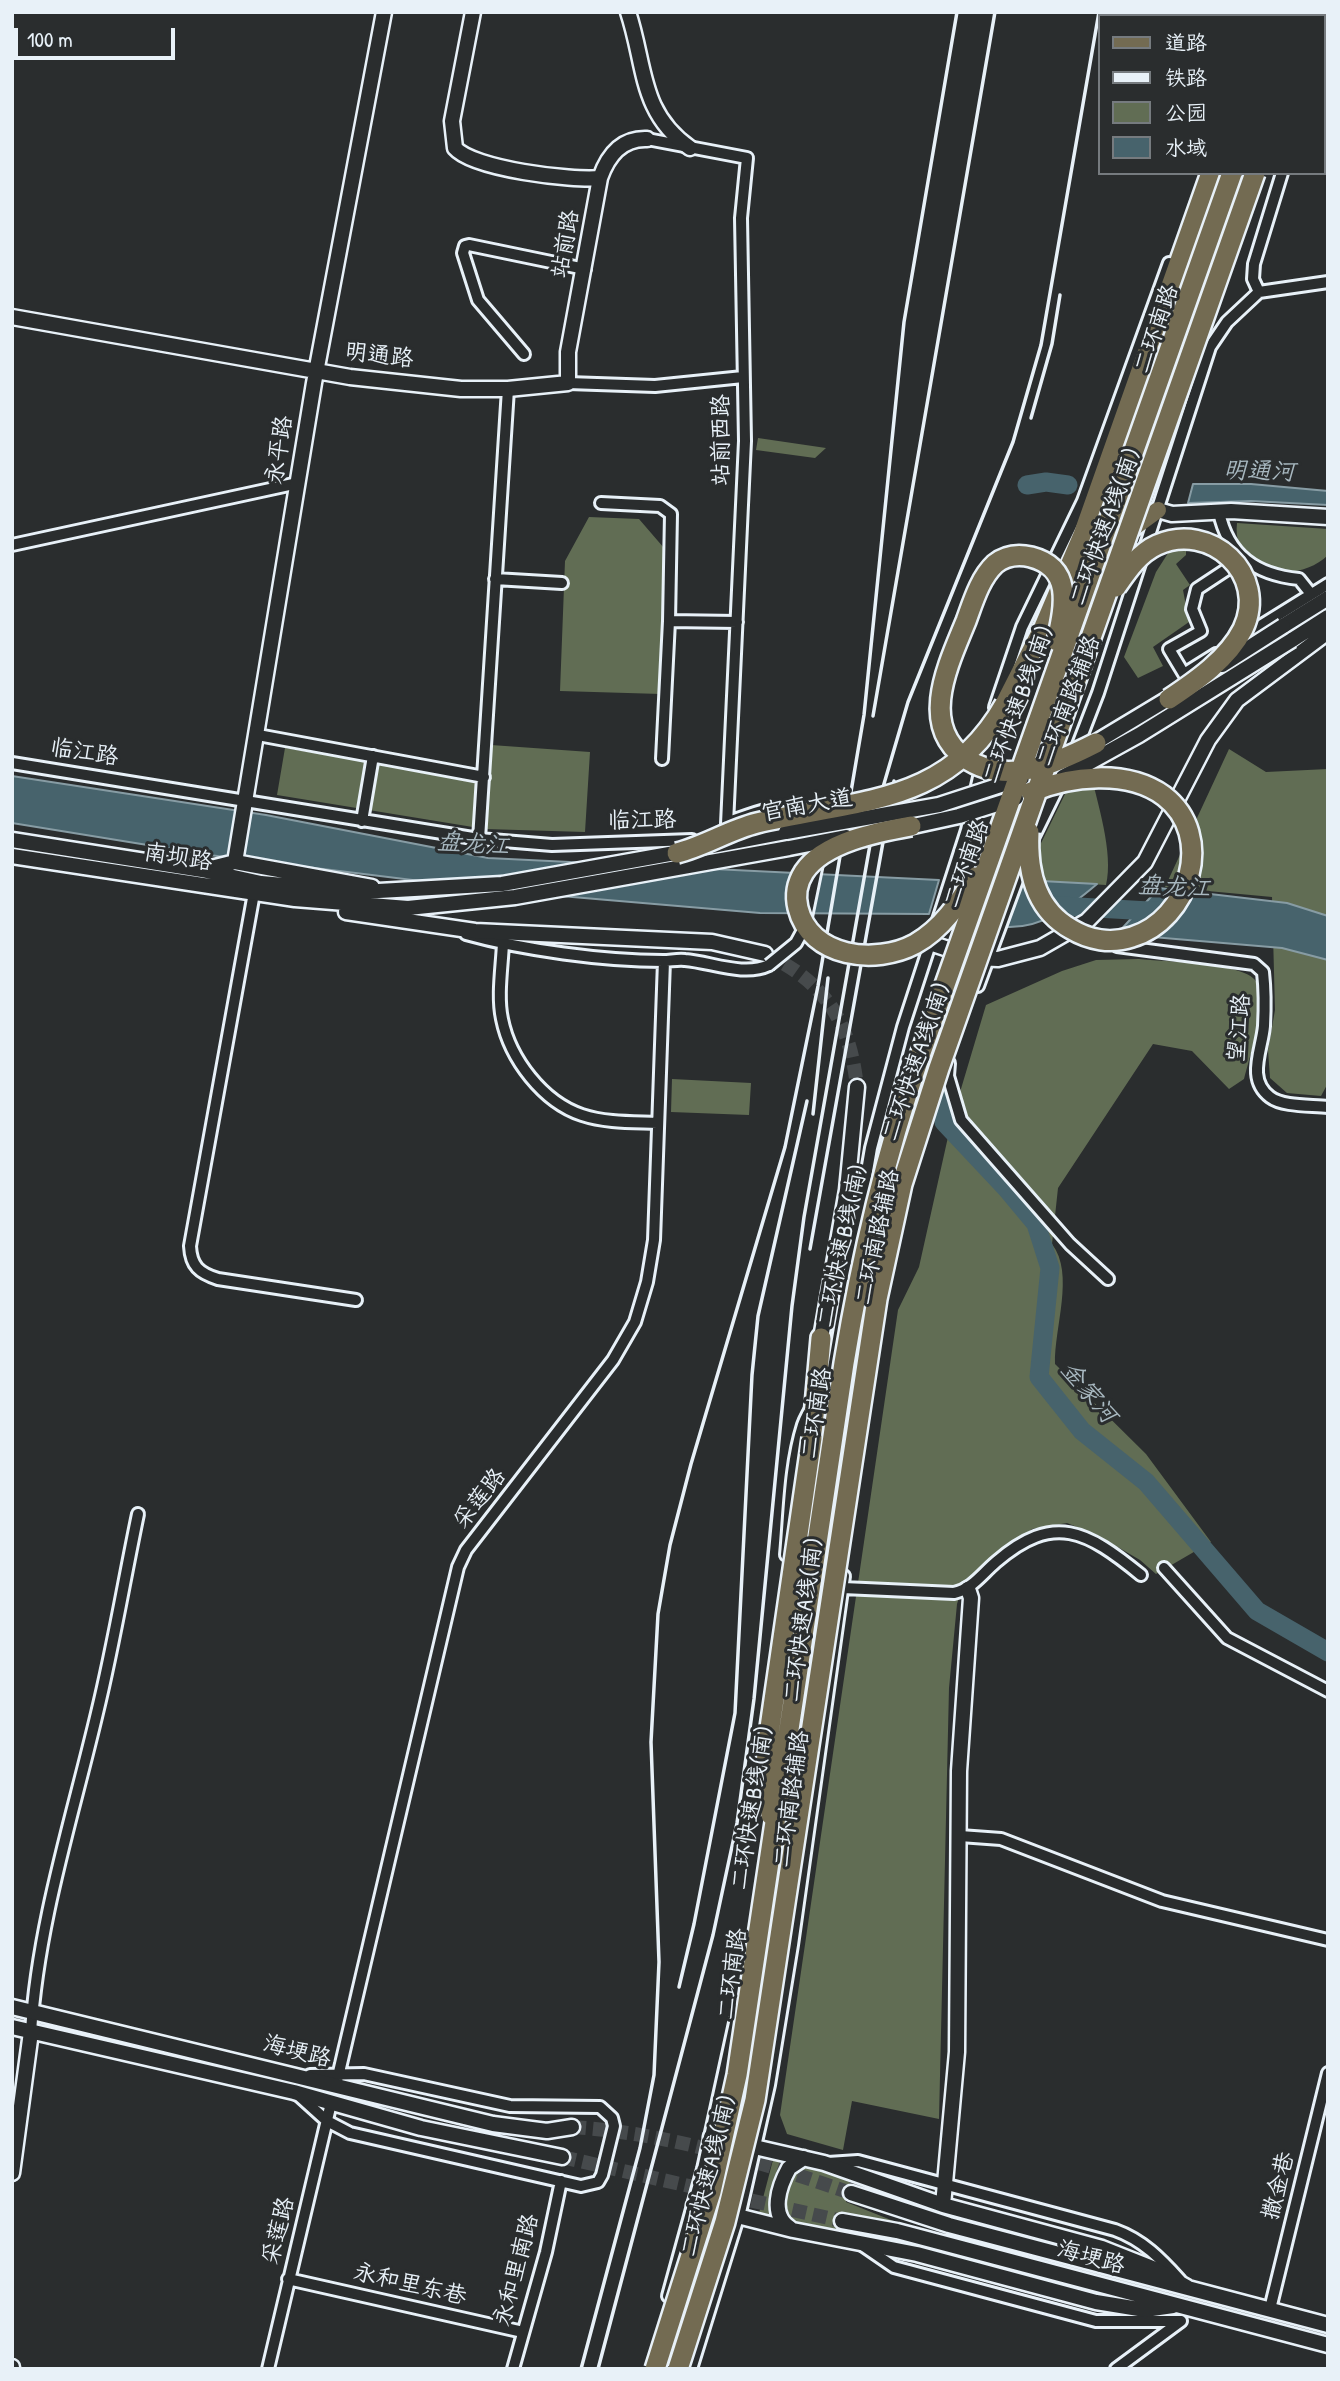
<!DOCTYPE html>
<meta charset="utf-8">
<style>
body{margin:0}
#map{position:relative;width:1340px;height:2381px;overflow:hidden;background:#2a2d2e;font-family:"Patrick Hand","LXGW WenKai TC",sans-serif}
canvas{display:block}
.frame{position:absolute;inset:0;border:14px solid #e8f1f8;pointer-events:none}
.legend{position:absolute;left:1098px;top:14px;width:228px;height:161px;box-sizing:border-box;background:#2a2d2e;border:2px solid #767b7f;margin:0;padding:9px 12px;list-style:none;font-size:21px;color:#e8f1f8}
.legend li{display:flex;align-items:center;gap:14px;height:35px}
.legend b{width:35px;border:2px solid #767b7f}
.scale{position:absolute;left:14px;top:28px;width:161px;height:32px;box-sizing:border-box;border:4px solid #e8f1f8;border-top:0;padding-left:9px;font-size:21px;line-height:24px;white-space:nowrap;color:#e8f1f8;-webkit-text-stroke:5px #2a2d2e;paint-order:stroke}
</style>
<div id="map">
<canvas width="1340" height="2381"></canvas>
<div class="frame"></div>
<ul class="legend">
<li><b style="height:9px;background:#736b52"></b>道路</li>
<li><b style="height:9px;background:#e8f1f8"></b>铁路</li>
<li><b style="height:19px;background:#616d54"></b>公园</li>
<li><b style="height:19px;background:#47636c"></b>水域</li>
</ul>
<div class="scale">100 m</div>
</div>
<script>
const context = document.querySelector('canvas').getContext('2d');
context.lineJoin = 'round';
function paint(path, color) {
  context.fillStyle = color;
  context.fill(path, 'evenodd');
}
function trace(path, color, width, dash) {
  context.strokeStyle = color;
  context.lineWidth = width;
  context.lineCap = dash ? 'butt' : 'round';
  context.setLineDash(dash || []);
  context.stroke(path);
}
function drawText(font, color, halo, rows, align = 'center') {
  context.font = font + ' "Patrick Hand","LXGW WenKai TC",sans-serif';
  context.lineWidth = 6;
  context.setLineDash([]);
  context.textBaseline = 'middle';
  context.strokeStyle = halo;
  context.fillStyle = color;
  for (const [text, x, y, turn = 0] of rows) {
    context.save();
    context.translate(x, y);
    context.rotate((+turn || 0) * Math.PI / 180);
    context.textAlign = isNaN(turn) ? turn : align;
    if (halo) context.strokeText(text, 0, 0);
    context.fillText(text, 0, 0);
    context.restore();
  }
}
const green = new Path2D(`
 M 758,438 L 826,448 L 815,458 L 756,450 Z
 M 589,517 L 639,519 L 664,548 L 661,694 L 560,691 L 565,561 Z
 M 1237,523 L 1328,529 L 1328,555 C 1297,586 1231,573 1237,523 Z
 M 1186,548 L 1186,555 L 1176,564 L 1190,585 L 1183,590 L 1189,622 L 1153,647 L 1163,666 L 1138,678 L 1124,657 L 1156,572 L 1170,550 Z
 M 491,745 L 590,752 L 585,832 L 485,829 L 277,795 L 285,748 L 488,782 Z
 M 1229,749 L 1266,772 L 1328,769 L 1328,1083 L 1321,1096 L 1287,1093 L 1270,1078 L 1268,1050 L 1275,1010 L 1272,897 L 1165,887 Z
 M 1090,770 C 1097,802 1114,853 1106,885 L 1023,880 L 1067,790 Z
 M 1139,959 C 1162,962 1249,962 1257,983 C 1267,1006 1250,1055 1244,1079 L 1229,1089 L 1192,1051 L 1153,1044 L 1058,1188 L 1052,1244 C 1075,1274 1054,1328 1055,1364 L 1146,1454 L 1211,1542 L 1156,1574 L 1140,1560 L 1097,1535 L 1067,1523 L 1032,1529 L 964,1582 L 957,1604 L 949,1688 L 939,2119 L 852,2101 L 843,2150 L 787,2134 L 780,2115 L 898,1310 L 919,1267 L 952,1119 L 986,1005 L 1062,971 L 1096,960 Z
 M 672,1079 L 751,1083 L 749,1115 L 671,1112 Z
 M 773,2160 L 787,2163 L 774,2220 L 758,2217 Z
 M 807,2167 L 850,2181 L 846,2202 L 896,2222 L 843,2213 L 837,2234 L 789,2223 L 782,2213 L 792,2173 Z`);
const water = new Path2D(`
 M 1193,484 L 1251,484 L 1328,491 L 1328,505 L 1251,501 L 1188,503 Z
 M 12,776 L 266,815 L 488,858 L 939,880 L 929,914 L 760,913 L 502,891 L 209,855 L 12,823 Z
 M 1023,880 L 1097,884 C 1070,907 1042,929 1005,927 Z
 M 1159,888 L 1287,903 L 1328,916 L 1328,960 L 1282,948 L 1117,934 Z`);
const river = new Path2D(`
 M 1027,485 L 1046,482 L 1068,485
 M 1043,905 L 1167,912
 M 940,1099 L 944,1122 L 1006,1188 L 1036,1224 L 1050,1268 L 1039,1377 L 1082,1431 L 1146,1482 L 1257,1611 L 1328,1652`);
const secondaryTunnel = new Path2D(`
 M 766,954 C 826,983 850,1022 857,1087
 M 572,2127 C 668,2133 761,2162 851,2193
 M 562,2157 L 711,2191
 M 731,2196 L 842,2221`);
const street = new Path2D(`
 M 1253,16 L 1254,12
 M 1324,30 L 1328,15
 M 647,139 L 747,158 L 741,218 L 745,441 L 727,824
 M 1259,292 L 1253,279 L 1254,264 L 1282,173
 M 524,354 L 478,300 L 463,253 L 465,246 L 469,245 L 585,269
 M 568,383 L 655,386 L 743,377
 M 601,503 L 660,506 L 671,514 L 669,621 L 662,759
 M 1219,512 C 1228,556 1257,575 1299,579 L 1311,594
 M 12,545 L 298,483
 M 495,579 L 562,583
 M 669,621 L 737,622
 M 1241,638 L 1328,584
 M 1216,654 L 1184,674 L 1169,649 L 1201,631 L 1192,609 L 1197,589 L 1244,558
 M 995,707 L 1022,627 L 1083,501 L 1169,263
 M 258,735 L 484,777
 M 1076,750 L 1098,693 L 1210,347 L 1227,322 L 1259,292 L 1328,282
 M 12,763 L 479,839 L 552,845 L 692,840
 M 362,821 L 373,756
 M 732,821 C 754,813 777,803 801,809
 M 1033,838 L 1060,783
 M 479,839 L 508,389
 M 254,893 L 190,1246 C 191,1266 199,1273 218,1279 L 356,1300
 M 938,920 L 967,830 L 989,733
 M 805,922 L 818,859
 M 466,934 C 523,950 604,961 663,961 C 670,961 678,959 685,960 C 711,962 744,977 769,965
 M 503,943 C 502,967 497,996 502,1019 C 510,1059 543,1102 582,1115 C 606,1123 633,1122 657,1123
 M 1117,946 L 1254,964 L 1263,972 C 1265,990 1265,1008 1264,1026 C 1262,1050 1246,1079 1270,1097 C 1283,1107 1311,1105 1328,1107
 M 978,986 L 1026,856
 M 949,1063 L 948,1076 L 961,1120 L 1070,1244 L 1108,1279
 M 786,1555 C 790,1513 790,1466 803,1425 C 810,1404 826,1393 833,1368 L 871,1148 L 903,1027 L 932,938
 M 1164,1568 L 1227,1638 L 1328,1691
 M 843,1588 L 954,1593 C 972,1589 981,1575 996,1562 C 1054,1512 1087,1531 1141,1575
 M 960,1836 L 1001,1839 L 1162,1901 L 1328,1940
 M 31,2032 C 38,1923 72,1819 97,1713 C 113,1648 124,1581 138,1514
 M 336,2085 L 458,1567 L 466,1550 L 613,1360 L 635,1322 L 647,1282 L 654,1240 L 664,961
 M 296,2093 L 327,2121 L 350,2133 L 581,2186 L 598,2182 L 602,2175 L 614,2126 L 612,2118 L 600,2107 L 510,2106 L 364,2074 L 310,2075
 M 828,2163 L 858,2161 L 1115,2230 C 1143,2240 1161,2259 1180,2280
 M 862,2245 L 894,2267 L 1096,2321 L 1181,2321
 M 288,2279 L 523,2332
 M 668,2296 L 703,2169 L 738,2009
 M 1270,2309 L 1328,2073
 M 268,2369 L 331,2103
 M 513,2369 L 546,2252 L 561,2181
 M 691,2369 L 741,2208 L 769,2085 L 792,1945 L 844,1576
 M 1116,2369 L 1181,2321`);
const secondary = new Path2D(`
 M 473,12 L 452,121 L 455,148 C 473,169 572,181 600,178
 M 628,12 C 646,66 639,112 690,148
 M 12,317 L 350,377 L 461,389 L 508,389 L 568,383 L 568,352 L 600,178 C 608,155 622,138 647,139
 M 1158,510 L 1172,514 L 1231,511 L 1328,517
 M 1283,626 L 1328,598
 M 1292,640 L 1328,617
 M 12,840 L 202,870 L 261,883 L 361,892 L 502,884 L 686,851
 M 713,846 L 786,832
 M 12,856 L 295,899 L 408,908 L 515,897 L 789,848
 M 235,862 L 314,383 L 384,12
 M 207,869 L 235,862 L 372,887
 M 346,912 L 475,931 L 712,942 L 765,954
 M 930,943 L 975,958 L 998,959 L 1040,948 L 1087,921 L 1145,862 L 1208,740 L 1237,700 L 1328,632
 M 821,1338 L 847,1190 L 857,1087
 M 12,2007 L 493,2124 L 547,2131 L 572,2127
 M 12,2027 L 294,2092 L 421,2128 L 562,2157
 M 711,2137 L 824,2163 L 943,2205 L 1102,2248 L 1155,2269 L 1187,2287
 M 12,2173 L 31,2032
 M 851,2193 L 949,2225 L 1328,2325
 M 694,2205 L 793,2230 L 917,2254 L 1096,2302 L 1145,2310 L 1173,2306
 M 943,2205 L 957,2052 L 959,1771 L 971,1598 L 968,1589
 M 842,2221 L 897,2231 L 1328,2345
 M 790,2228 C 769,2215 779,2186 789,2168 L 804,2158
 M 12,2367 L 12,2369`);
const primary = new Path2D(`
 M 1125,534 L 1158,510`);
const highway = new Path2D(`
 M 1277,16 L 1278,12
 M 1299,16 L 1300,12
 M 1319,16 L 1320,12
 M 1005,704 L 1044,627 L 1083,535 L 1211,173
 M 812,1438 L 821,1338`);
const rail = new Path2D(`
 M 1031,418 L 1052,344 L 1060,295
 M 873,716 L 995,12
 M 813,1114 L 828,978
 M 810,1249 L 894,781
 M 679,1987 L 694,1924 L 735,1713 L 752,1375 L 758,1316 L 807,1101
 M 581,2369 L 640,2148 L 654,2075 L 659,1962 L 651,1742 L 658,1614 L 670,1545 L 691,1464 L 785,1147 L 818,986 L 864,715 L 904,322 L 957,12
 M 598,2369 L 713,1935 L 737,1823 L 754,1699 L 792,1306 L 804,1217 L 876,811 L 908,702 L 1013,442 L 1041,345 L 1099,12`);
const streetBridge = new Path2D(`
 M 769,965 L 796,943 L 802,932`);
const secondaryBridge = new Path2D(`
 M 1222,665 L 1283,626
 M 1088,747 L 1176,694
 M 1063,777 L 1139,735 L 1292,640
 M 904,828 L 959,816 L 1016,798
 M 786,832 L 939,805 L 1022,778
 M 789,848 L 846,837`);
const highwayBridge = new Path2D(`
 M 1116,587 C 1127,571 1139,553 1157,545 C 1210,521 1269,574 1243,629 C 1228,659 1196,681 1169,699
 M 1057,641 C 1064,608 1074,568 1031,557 C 1018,554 1005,556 995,564 C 980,578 973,602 966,621 C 949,663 918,724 965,758 C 1006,787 1057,763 1096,743
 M 911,826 C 878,832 824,842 804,872 C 797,883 795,896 798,908 C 810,958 876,965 915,944 C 942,929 959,903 975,877
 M 1029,832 C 1027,870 1035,909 1071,929 C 1089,940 1111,944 1132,937 C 1189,920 1216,836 1164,796 C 1127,769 1070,776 1031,792
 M 677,853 C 705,846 729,830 757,823 C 857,799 948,806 1005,704
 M 771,1815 L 766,1774 L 767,1748 L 812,1438
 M 655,2369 L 711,2192 L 737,2075 L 844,1363 C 861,1260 884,1160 918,1061 L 1232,173
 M 678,2369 L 725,2222 L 755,2100 L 877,1299 L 902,1184 L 939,1068 L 1255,173`);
const streetNames = [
 ["站前路",566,244,-80],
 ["二环南路",1157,329,-71],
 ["明通路",379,356,7],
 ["站前西路",722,440,-90],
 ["永平路",280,450,-81],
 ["二环快速A线(南)",1106,527,-70],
 ["二环南路辅路",1069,701,-69],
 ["二环快速B线(南)",1019,705,-70],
 ["临江路",84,753,9],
 ["官南大道",807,806,-10],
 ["临江路",642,821,-1],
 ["南坝路",178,858,9],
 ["二环南路",967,864,-70],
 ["望江路",1240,1028,-85],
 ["二环快速A线(南)",917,1062,-71],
 ["二环南路辅路",878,1237,-78],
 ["二环快速B线(南)",843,1246,-78],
 ["二环南路",817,1413,-81],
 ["采莲路",480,1499,-52],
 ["二环快速A线(南)",804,1620,-82],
 ["二环南路辅路",792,1799,-82],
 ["二环快速B线(南)",753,1808,-81],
 ["二环南路",733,1974,-82],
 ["海埂路",297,2052,14],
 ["二环快速A线(南)",709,2176,-76],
 ["撒金巷",1279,2186,-76],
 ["采莲路",279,2231,-76],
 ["海埂路",1091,2258,15],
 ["永和里南路",517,2270,-75],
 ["永和里东巷",410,2285,13]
];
const waterNames = [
 ["明通河",1259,472,2],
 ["盘龙江",473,845,4],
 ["盘龙江",1174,888,3],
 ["金家河",1088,1393,50]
];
paint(green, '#616d54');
paint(water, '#47636c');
trace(water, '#879ca4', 2);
trace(river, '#47636c', 19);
trace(secondaryTunnel, '#464a4c', 14, [14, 7]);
trace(street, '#e8f1f8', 16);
trace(secondary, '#e8f1f8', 19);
trace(primary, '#e8f1f8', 21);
trace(highway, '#e8f1f8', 24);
trace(street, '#2a2d2e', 10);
trace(secondary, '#2a2d2e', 14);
trace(primary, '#736b52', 16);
trace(highway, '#736b52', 19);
trace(rail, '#e8f1f8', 3.5);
trace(streetBridge, '#e8f1f8', 16, []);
trace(secondaryBridge, '#e8f1f8', 19, []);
trace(highwayBridge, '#e8f1f8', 24, []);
trace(streetBridge, '#2a2d2e', 10);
trace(secondaryBridge, '#2a2d2e', 14);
trace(highwayBridge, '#736b52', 19);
drawText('23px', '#e8f1f8', '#2a2d2e', streetNames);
drawText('italic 24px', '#a8b8c0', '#2a2d2e', waterNames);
</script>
